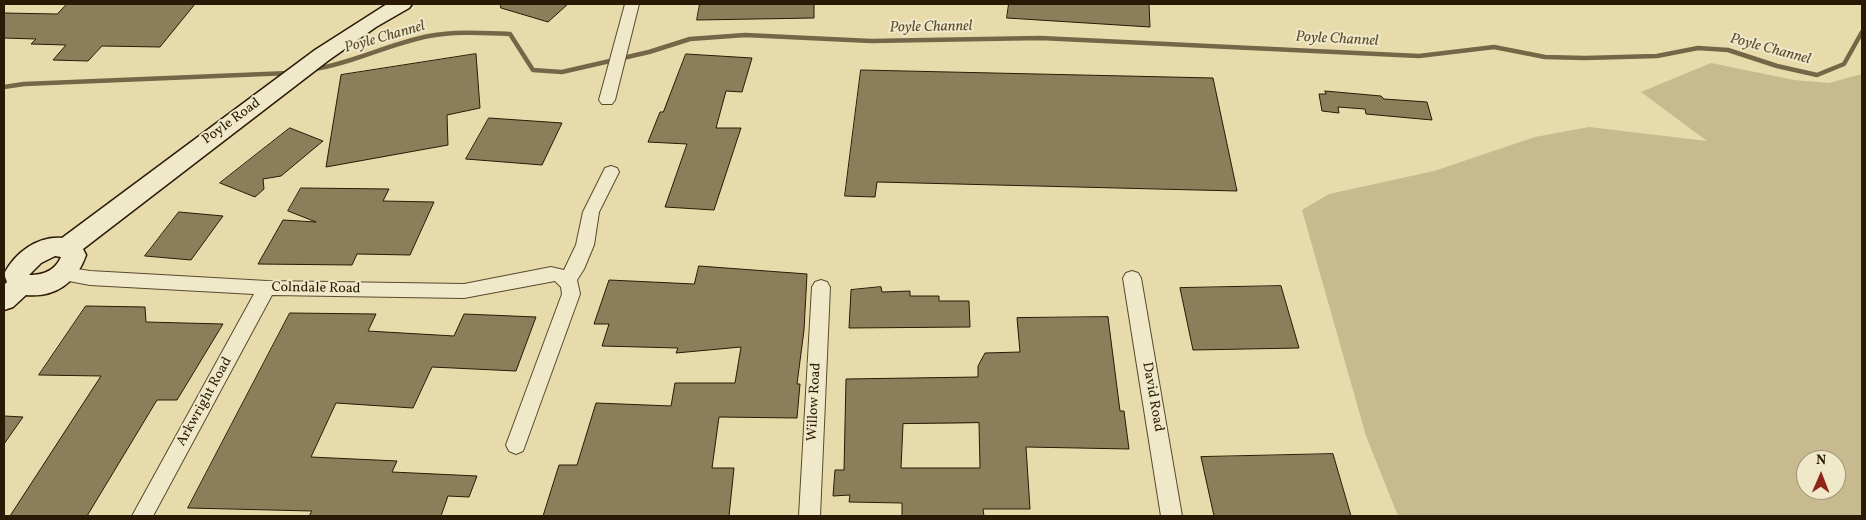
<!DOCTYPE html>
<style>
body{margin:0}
#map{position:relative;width:1866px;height:520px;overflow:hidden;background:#e7dbac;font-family:Vollkorn,serif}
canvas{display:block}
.frame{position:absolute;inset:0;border:5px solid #2a1904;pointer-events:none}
.north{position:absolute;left:1796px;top:450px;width:50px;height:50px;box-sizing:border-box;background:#efe8c9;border:1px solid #a0957a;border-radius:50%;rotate:1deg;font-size:14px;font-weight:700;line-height:20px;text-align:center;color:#2a1904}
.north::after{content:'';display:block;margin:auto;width:18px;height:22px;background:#8f2418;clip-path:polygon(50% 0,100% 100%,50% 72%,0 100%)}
</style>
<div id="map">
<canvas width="1866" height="520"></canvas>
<div class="frame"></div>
<div class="north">N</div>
</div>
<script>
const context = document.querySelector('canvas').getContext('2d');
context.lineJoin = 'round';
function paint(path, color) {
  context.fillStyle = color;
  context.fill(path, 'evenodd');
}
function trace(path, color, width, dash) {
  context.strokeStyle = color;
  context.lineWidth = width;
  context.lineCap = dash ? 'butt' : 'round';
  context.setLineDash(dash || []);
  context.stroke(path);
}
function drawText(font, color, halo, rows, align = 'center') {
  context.font = font + ' Vollkorn,serif';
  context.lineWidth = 4;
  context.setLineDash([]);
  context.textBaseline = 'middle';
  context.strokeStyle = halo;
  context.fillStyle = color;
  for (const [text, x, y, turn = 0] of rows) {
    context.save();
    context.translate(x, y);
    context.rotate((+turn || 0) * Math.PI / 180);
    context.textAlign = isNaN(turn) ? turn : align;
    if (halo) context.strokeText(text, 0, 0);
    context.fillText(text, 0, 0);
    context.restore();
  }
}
const green = new Path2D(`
 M 1711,63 L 1794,80 L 1829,83 L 1862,74 L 1862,516 L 1398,516 L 1366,436 L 1302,210 L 1329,194 L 1434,171 L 1535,137 L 1589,127 L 1707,141 L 1641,92 ZM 1806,460 L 1836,460 L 1836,490 L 1806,490 Z`);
const stream = new Path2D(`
 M 310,70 C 351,64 388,44 429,36 C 456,31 483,33 510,34 L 533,70 L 562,72 L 649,52 L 690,39 L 745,35 L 871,41 L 1040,38 L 1419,56 L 1494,47 L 1545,57 L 1585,58 L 1657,56 L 1698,48 L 1728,50 L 1777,66 L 1817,75 L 1844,64 L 1862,32
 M 4,87 L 24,84 L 289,73`);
const building = new Path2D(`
 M 67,4 L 195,4 L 160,47 L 102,46 L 88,61 L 53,60 L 66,45 L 31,44 L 36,39 L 4,38 L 4,13 L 57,14 Z
 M 501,4 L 568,4 L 548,22 L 501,8 Z
 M 700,4 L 814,4 L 814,18 L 697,20 Z
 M 1009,4 L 1149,4 L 1150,27 L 1007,18 Z
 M 476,54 L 480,108 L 447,115 L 448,145 L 326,167 L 341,75 Z
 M 686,54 L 752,58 L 742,92 L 726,91 L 716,128 L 741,128 L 714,210 L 665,207 L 687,144 L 648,142 L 660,112 L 663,112 Z
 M 861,70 L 1213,78 L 1237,191 L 877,182 L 875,197 L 845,196 Z
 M 1325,91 L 1381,96 L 1384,99 L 1427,102 L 1432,120 L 1366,114 L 1365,109 L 1338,107 L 1339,113 L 1322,111 L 1319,94 L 1326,94 Z
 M 489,118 L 562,123 L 542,165 L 466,159 Z
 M 290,128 L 323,141 L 281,176 L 263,179 L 264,189 L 255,197 L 220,183 Z
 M 301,188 L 389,189 L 383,201 L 434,202 L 410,255 L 357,254 L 352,265 L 258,264 L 283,220 L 316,222 L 288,211 Z
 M 179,212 L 223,216 L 191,260 L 145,256 Z
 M 699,266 L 807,274 L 804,330 L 797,384 L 800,384 L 797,418 L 719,417 L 712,468 L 734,468 L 729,516 L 543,516 L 559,465 L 577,465 L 596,403 L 671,406 L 675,383 L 735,383 L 741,347 L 676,353 L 678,348 L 602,346 L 609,324 L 594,324 L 609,280 L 694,284 Z
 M 1281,286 L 1299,348 L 1193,350 L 1180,288 Z
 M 881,287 L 882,292 L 910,291 L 910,296 L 939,296 L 939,301 L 969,301 L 970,327 L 849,328 L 851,290 Z
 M 86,306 L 145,307 L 146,322 L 223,324 L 177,400 L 157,400 L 87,516 L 10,516 L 101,376 L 39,375 Z
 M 290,313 L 376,314 L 368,331 L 454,336 L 464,314 L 536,317 L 516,371 L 432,367 L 413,408 L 336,403 L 311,457 L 397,461 L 392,472 L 477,476 L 469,497 L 448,496 L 441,516 L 309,516 L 312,511 L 188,508 Z
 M 1108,317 L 1120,411 L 1124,411 L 1129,449 L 1026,447 L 1030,509 L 983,509 L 984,516 L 902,516 L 902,503 L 849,502 L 850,495 L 833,496 L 835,470 L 844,470 L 846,379 L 978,377 L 978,366 L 985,353 L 1020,352 L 1017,318 ZM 979,423 L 980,468 L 901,468 L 903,424 Z
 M 4,416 L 23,417 L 4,444 Z
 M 1333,454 L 1351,516 L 1214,516 L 1201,457 Z`);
const street = new Path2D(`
 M 625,4 L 639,4 L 615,100 L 612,104 L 602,104 L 599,100 Z
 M 611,166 L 617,168 L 619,172 L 599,212 L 594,245 L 584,269 L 577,280 L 580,294 L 523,451 L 516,454 L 509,451 L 506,445 L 562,294 L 561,287 L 555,281 L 464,298 L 272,295 L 153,516 L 132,516 L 254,294 L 90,285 L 58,279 L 55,274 L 58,269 L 64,267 L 90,271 L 267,281 L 464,284 L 551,267 L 564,270 L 576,245 L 583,212 L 605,168 Z
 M 1132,271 L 1138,273 L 1141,278 L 1182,516 L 1161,516 L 1123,278 L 1126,273 Z
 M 821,280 L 827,282 L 830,287 L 820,516 L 799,516 L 812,287 L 815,282 Z`);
const secondary = new Path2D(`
 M 387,4 L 412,4 L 409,8 L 376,27 L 329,60 L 83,249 L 86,255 C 77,282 55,298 26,295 L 13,307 L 4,310 L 4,285 L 7,282 L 4,274 C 15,253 37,236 62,238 L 315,50 ZM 55,256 L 61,257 C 55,271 43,275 29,275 L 41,263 Z`);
const streetNames = [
 ["Poyle Road",232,122,-36],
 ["Colndale Road",316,289,1],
 ["David Road",1152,397,80],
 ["Arkwright Road",205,402,-61],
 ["Willow Road",815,402,-87]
];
const waterNames = [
 ["Poyle Channel",931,28,-1],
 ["Poyle Channel",385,38,-16],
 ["Poyle Channel",1337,40,3],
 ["Poyle Channel",1770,50,15]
];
paint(green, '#c7ba8f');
trace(stream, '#756647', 4.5);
paint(building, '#8c7e5b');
trace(building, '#2a1904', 1);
trace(street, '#594a2e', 2);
trace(secondary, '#2a1904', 3);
paint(street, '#efe8c9');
paint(secondary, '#efe8c9');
drawText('14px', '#2a1904', '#efe8c9', streetNames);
drawText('italic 15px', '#5c4c30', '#efe8c9', waterNames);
</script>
